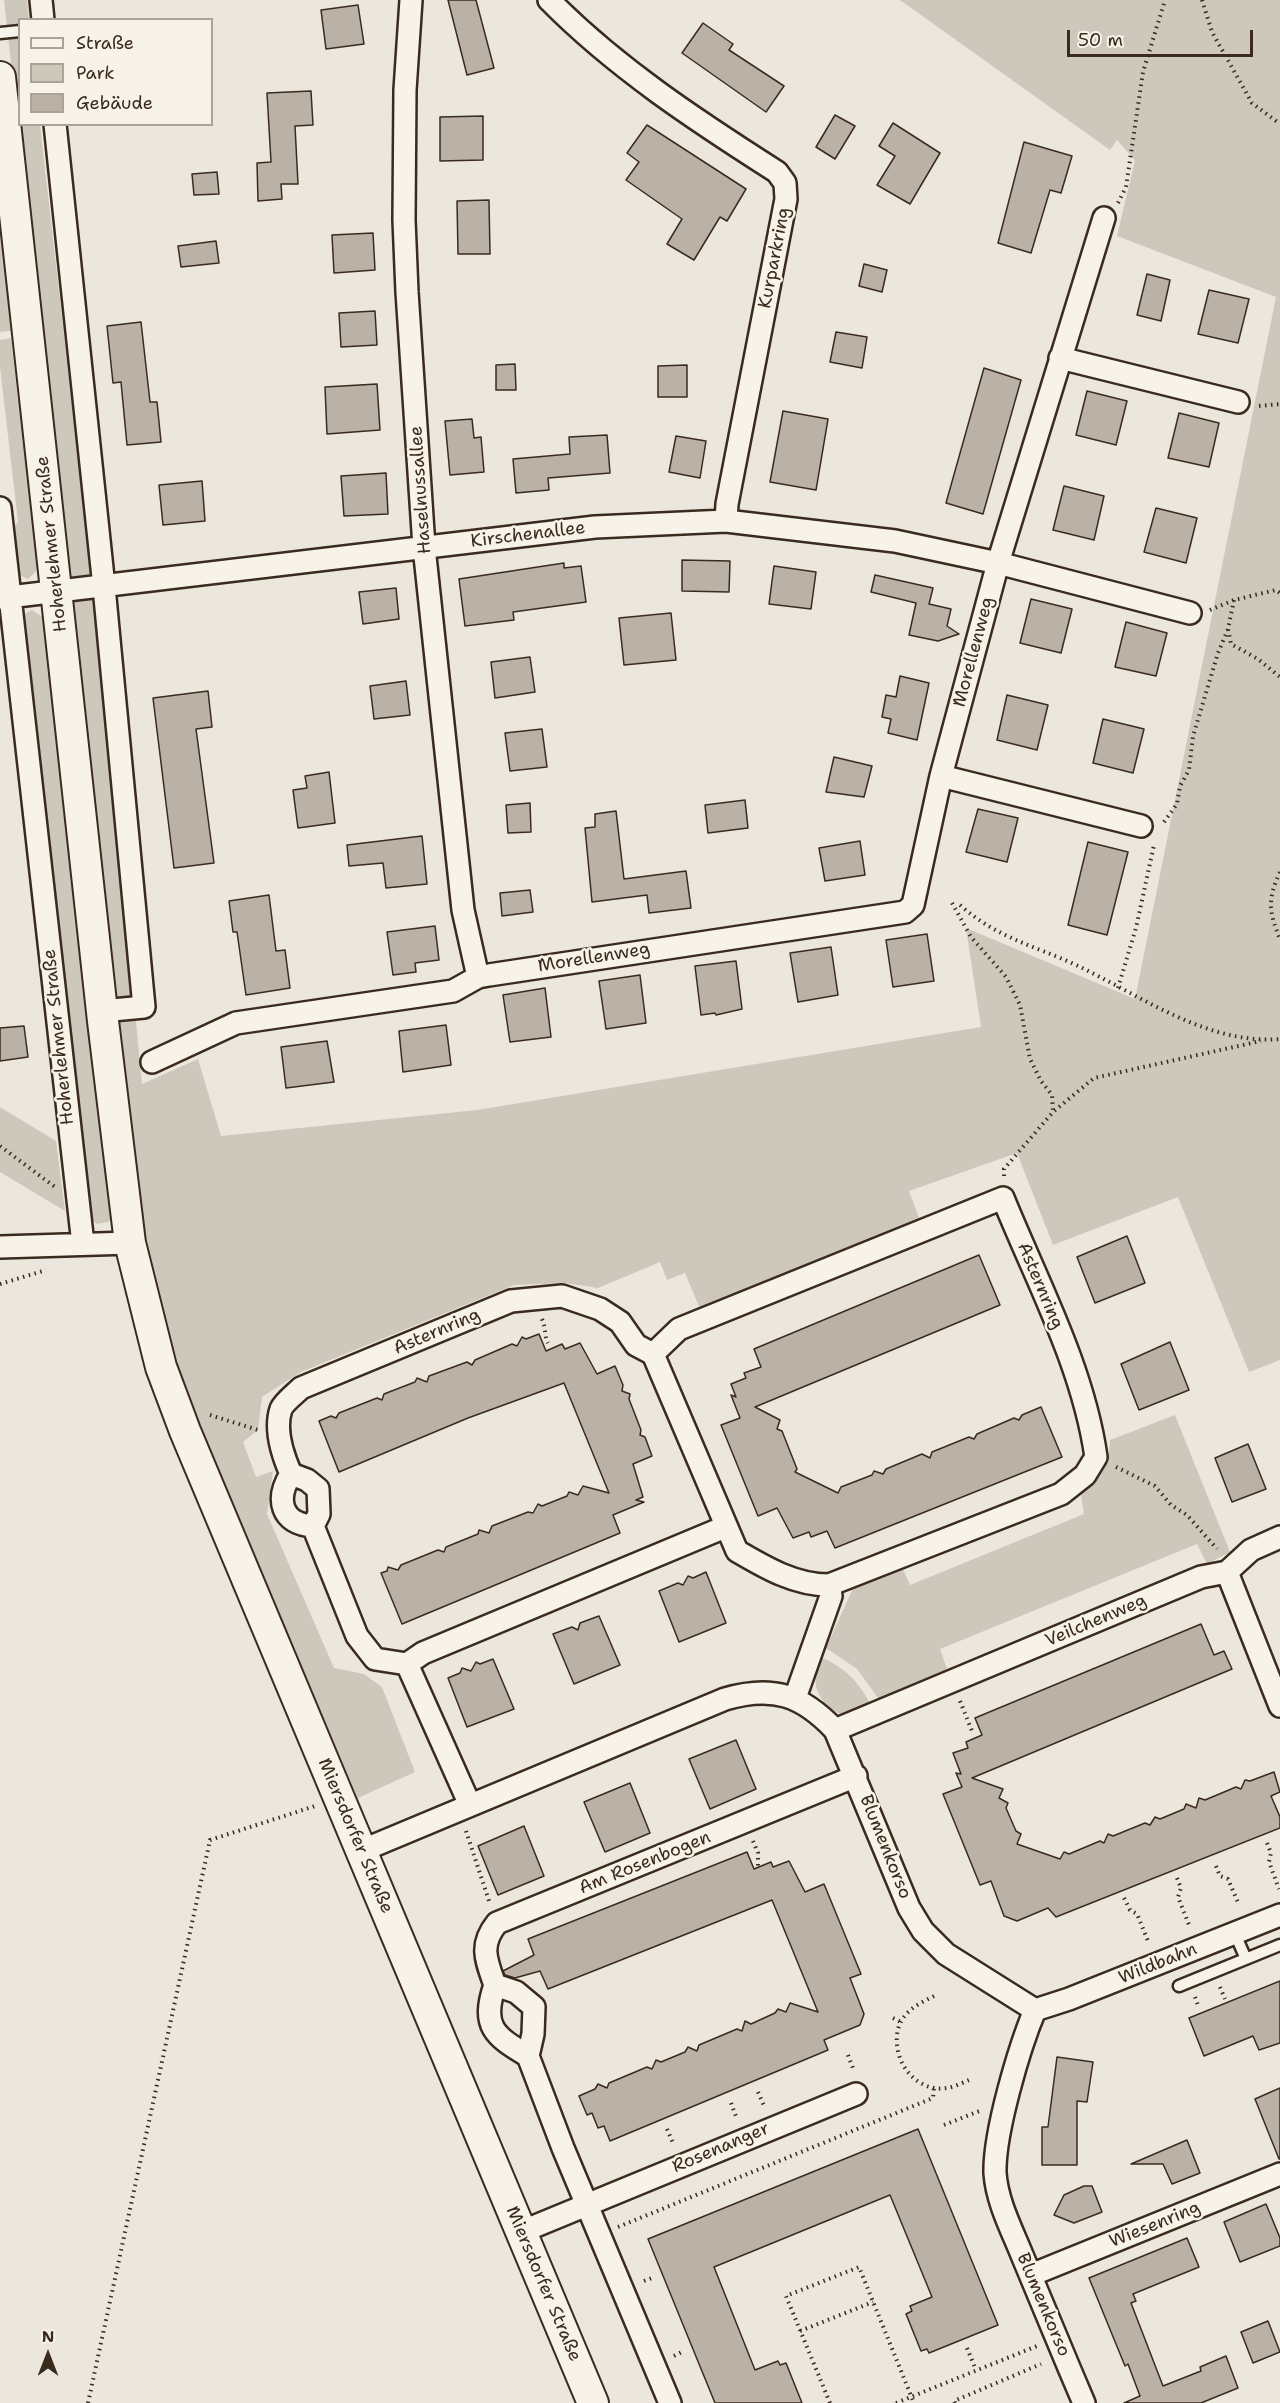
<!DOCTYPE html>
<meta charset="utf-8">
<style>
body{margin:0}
#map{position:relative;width:1280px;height:2403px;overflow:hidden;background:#ece7dc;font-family:"Shantell Sans",sans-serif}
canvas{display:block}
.legend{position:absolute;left:18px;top:18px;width:195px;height:108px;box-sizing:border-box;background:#f7f3e8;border:2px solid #aca397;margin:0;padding:8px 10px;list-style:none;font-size:18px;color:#3b2a1e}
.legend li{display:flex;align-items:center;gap:12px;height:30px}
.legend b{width:30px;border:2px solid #aca397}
.north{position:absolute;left:18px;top:2325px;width:60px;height:60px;-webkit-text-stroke:4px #f7f3e8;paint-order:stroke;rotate:0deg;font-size:16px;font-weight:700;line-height:24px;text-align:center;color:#3b2a1e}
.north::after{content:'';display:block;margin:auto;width:21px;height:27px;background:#3b2a1e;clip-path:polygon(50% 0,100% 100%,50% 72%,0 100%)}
.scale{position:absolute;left:1067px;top:30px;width:186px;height:27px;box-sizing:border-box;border:3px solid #3b2a1e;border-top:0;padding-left:8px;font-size:18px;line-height:21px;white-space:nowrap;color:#3b2a1e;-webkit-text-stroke:4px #f7f3e8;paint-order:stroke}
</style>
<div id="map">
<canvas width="1280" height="2403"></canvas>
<ul class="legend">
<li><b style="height:8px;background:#f7f3e8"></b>Straße</li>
<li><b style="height:16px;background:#cec8bc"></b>Park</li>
<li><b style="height:16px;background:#bab2a7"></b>Gebäude</li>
</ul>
<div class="north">N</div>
<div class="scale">50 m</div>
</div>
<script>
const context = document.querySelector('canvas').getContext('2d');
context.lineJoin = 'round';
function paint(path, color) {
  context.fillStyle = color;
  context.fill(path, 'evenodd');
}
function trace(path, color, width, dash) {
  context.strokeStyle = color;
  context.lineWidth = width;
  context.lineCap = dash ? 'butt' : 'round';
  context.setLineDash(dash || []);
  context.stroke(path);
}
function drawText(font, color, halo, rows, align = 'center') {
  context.font = font + ' "Shantell Sans",sans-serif';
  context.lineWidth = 5;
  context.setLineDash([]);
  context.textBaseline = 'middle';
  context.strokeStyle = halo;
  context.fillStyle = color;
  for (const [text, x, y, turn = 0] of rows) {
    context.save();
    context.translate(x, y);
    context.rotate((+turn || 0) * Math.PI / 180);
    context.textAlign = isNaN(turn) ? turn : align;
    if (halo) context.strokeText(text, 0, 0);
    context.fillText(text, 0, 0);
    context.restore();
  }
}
const green = new Path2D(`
 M 4,0 L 27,0 L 29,19 L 20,20 L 20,124 L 40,125 L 101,659 L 142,1084 L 198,1059 L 221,1136 L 477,1110 L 981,1027 L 966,928 L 1135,999 L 1276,297 L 1117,236 L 1135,160 L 1117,140 L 1110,150 L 900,0 L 1280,0 L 1280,1360 L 1249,1372 L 1178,1197 L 1053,1245 L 1017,1153 L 909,1191 L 922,1226 L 703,1316 L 685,1273 L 667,1280 L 660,1262 L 598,1288 L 565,1283 L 514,1285 L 301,1372 L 262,1397 L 258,1430 L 243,1442 L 256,1477 L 273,1471 L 267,1514 L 334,1668 L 364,1674 L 382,1687 L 415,1772 L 358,1798 L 199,1427 L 173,1360 L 141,1222 Z
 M 0,183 L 17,330 L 0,332 Z
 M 11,338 L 18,401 L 23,401 L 40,568 L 28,579 L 17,574 L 11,530 L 18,522 L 0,367 L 0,340 Z
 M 32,610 L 44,618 L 49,631 L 112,1217 L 108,1222 L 97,1224 L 90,1218 L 20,625 L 26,613 Z
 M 0,1107 L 56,1141 L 65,1211 L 0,1172 Z
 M 1175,1415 L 1230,1552 L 1207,1564 L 1197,1544 L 940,1649 L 947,1669 L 878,1698 L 857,1669 L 826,1648 L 854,1586 L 902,1567 L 910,1585 L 1084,1514 L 1081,1495 C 1100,1477 1110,1466 1110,1440 Z
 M 822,1658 C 847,1668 860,1684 872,1707 C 865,1710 857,1715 850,1716 C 832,1716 812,1694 816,1676 C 817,1670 820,1664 822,1658 Z`);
const building = new Path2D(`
 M 448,0 L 476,0 L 494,68 L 467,75 Z
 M 358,5 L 364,44 L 326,49 L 321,10 Z
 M 703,23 L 733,44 L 729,50 L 784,86 L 766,112 L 682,53 Z
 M 311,91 L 313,125 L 295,126 L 298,184 L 281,184 L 282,199 L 258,201 L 257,163 L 271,162 L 267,93 Z
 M 835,115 L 855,126 L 835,159 L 816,147 Z
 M 483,116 L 483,160 L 440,161 L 440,117 Z
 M 893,123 L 940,153 L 910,204 L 877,185 L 895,156 L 879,146 Z
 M 647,125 L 746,189 L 727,221 L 720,217 L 694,260 L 667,244 L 682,219 L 626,180 L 639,162 L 627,153 Z
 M 1024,142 L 1072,156 L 1061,193 L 1050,190 L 1031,253 L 998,243 Z
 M 217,172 L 219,194 L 194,195 L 192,174 Z
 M 489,200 L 490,254 L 458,254 L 457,201 Z
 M 373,233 L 375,270 L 334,273 L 332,235 Z
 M 216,241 L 219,263 L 181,267 L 178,246 Z
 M 864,264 L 887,270 L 882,292 L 859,286 Z
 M 1147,274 L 1170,280 L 1161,321 L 1137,315 Z
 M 1209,290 L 1249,299 L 1238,343 L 1198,334 Z
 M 375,311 L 377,345 L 341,347 L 339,313 Z
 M 141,322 L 150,402 L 157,402 L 161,442 L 127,445 L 121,382 L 113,383 L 107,326 Z
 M 836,332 L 867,337 L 862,368 L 830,362 Z
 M 515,364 L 516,390 L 496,390 L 496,365 Z
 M 687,365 L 687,397 L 658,397 L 658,366 Z
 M 984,368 L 1021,380 L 983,514 L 946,503 Z
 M 377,384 L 380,430 L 327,434 L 325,387 Z
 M 1087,391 L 1127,401 L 1116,445 L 1076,435 Z
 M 783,411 L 828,419 L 816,490 L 770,482 Z
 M 1179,413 L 1219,423 L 1209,467 L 1168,458 Z
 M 472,419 L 474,438 L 481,437 L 484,472 L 450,475 L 445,421 Z
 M 607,435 L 610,473 L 548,478 L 549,490 L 516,493 L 513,459 L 570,454 L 569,437 Z
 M 676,436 L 706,441 L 700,478 L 669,472 Z
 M 386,473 L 388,514 L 344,516 L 341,476 Z
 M 202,481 L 205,521 L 163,525 L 159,485 Z
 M 1064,486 L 1104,496 L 1094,540 L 1053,530 Z
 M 1156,508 L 1197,518 L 1186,563 L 1144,552 Z
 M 682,560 L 730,561 L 729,592 L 682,591 Z
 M 564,563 L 564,568 L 581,566 L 586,602 L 513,612 L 514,620 L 465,626 L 459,579 Z
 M 774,566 L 816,572 L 811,609 L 769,604 Z
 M 875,575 L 933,588 L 929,604 L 951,609 L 947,626 L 959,634 L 938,641 L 909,635 L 916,603 L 871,592 Z
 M 396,588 L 399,619 L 363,624 L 359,592 Z
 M 1031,599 L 1072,609 L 1061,653 L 1020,643 Z
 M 671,613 L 676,660 L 624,665 L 619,618 Z
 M 1126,622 L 1167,633 L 1156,676 L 1115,667 Z
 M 530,657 L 535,692 L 495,698 L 491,662 Z
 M 900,676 L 929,683 L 917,740 L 888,733 L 891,719 L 882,717 L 886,695 L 896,697 Z
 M 406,681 L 410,715 L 374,719 L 370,686 Z
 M 208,691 L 212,727 L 196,729 L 214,863 L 174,868 L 153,698 Z
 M 1007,695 L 1048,705 L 1037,750 L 997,740 Z
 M 1103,719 L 1144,729 L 1133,773 L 1093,763 Z
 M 542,729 L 547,767 L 510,771 L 505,733 Z
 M 834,757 L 872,766 L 864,797 L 826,792 Z
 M 329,772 L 335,823 L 298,828 L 293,790 L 307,788 L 305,776 Z
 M 745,800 L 748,828 L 708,833 L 705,805 Z
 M 530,803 L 531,832 L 508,833 L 506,805 Z
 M 978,809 L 1018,818 L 1007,862 L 966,852 Z
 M 616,811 L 624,879 L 686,871 L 691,908 L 649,913 L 647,895 L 592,902 L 585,828 L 595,827 L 595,814 Z
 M 422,836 L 427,884 L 386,888 L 383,863 L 349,866 L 347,845 Z
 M 860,841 L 865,875 L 825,881 L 819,848 Z
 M 1088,842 L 1128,852 L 1107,935 L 1068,925 Z
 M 530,890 L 533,912 L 502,916 L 500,893 Z
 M 269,895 L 276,951 L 285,950 L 290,988 L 246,995 L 237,932 L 233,932 L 229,901 Z
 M 435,926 L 439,960 L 415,963 L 416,972 L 393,975 L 387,932 Z
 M 927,934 L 934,981 L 893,987 L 886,940 Z
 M 831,947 L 838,995 L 798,1002 L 790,953 Z
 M 736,961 L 742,1009 L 716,1015 L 715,1013 L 701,1015 L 695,966 Z
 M 640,975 L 646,1023 L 606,1029 L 599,981 Z
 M 545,988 L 551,1037 L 510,1042 L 503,995 Z
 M 446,1025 L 451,1065 L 403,1072 L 399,1031 Z
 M 24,1026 L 28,1057 L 0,1061 L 0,1028 Z
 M 327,1041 L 334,1082 L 286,1088 L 281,1047 Z
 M 1127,1236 L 1145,1283 L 1095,1303 L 1077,1257 Z
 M 979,1255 L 1000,1305 L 755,1407 L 780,1420 L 777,1429 L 782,1431 L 797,1469 L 795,1472 L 838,1493 L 841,1487 L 872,1475 L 874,1471 L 883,1474 L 886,1469 L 922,1454 L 930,1458 L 932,1452 L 969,1437 L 974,1439 L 977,1434 L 1014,1418 L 1019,1420 L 1022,1415 L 1041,1407 L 1062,1457 L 835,1548 L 827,1531 L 811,1537 L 809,1532 L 793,1538 L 777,1508 L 758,1516 L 721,1425 L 740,1418 L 731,1395 L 736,1397 L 731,1384 L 746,1378 L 744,1373 L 761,1367 L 754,1349 Z
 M 539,1334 L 546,1351 L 562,1344 L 565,1349 L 580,1343 L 597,1374 L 615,1366 L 623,1385 L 622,1391 L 630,1394 L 629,1399 L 641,1430 L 640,1435 L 645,1437 L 652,1456 L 633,1464 L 643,1497 L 636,1500 L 644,1502 L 613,1515 L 620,1533 L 402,1624 L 381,1573 L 387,1571 L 388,1567 L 398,1570 L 401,1565 L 438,1550 L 444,1552 L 446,1547 L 478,1534 L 479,1530 L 489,1533 L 492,1526 L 528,1512 L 533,1513 L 538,1504 L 542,1506 L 567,1496 L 569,1492 L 578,1495 L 583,1486 L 609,1493 L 564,1383 L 468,1418 L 339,1472 L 319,1421 L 331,1416 L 336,1418 L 339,1413 L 377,1398 L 382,1400 L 384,1394 L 415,1382 L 417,1378 L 427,1382 L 429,1376 L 467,1362 L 472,1365 L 475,1360 L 512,1344 L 517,1346 L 522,1337 L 526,1339 Z
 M 1170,1342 L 1189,1390 L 1139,1410 L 1121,1364 Z
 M 1248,1444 L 1266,1489 L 1232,1502 L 1215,1458 Z
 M 706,1572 L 726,1623 L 679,1642 L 659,1591 L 678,1583 L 683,1585 L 688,1576 L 693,1578 Z
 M 599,1616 L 620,1665 L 574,1684 L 553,1634 L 572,1627 L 578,1630 L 580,1623 Z
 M 1201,1624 L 1214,1655 L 1224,1651 L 1232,1669 L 972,1778 L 1003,1789 L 999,1798 L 1008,1803 L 1006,1808 L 1016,1831 L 1021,1834 L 1017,1844 L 1060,1859 L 1064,1852 L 1069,1854 L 1100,1841 L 1104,1843 L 1108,1834 L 1113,1836 L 1145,1823 L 1150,1825 L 1155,1817 L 1160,1819 L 1184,1809 L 1186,1804 L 1196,1808 L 1199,1798 L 1205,1800 L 1236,1787 L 1241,1789 L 1245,1780 L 1250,1781 L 1274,1772 L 1280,1792 L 1271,1796 L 1280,1817 L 1280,1828 L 1056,1917 L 1048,1908 L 1017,1921 L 1004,1916 L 991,1881 L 980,1885 L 943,1794 L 962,1787 L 956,1773 L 961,1774 L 953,1753 L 968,1748 L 966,1742 L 982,1735 L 975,1718 Z
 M 493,1659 L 514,1709 L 467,1727 L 448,1678 L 460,1673 L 462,1668 L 471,1671 L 476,1662 L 480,1664 Z
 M 736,1740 L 756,1789 L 710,1809 L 689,1759 Z
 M 630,1783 L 650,1833 L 605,1852 L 584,1802 Z
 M 524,1826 L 544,1876 L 498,1895 L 478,1846 Z
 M 747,1852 L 754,1869 L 771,1862 L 773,1867 L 789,1861 L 805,1892 L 824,1884 L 861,1974 L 850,1978 L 864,2014 L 860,2025 L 824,2040 L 828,2050 L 610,2141 L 604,2126 L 598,2128 L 592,2113 L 587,2115 L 579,2096 L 595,2089 L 598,2084 L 607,2088 L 609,2083 L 647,2067 L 652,2069 L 656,2060 L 661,2062 L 685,2052 L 688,2047 L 697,2051 L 699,2045 L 737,2029 L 742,2031 L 745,2021 L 751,2024 L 775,2013 L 778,2009 L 786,2012 L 790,2003 L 818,2012 L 772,1900 L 548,1989 L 540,1971 L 515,1978 L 505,1975 L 503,1971 L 534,1955 L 528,1939 Z
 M 1280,1981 L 1280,2043 L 1259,2050 L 1253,2036 L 1204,2056 L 1189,2018 Z
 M 1057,2057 L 1093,2062 L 1087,2102 L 1077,2101 L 1077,2165 L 1042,2165 L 1042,2127 L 1048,2127 Z
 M 1280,2088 L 1280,2159 L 1279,2159 L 1255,2099 Z
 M 918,2129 L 998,2325 L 929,2353 L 927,2349 L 921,2351 L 906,2314 L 912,2311 L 910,2306 L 932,2297 L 890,2195 L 714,2267 L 755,2370 L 778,2361 L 780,2365 L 786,2363 L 802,2403 L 715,2403 L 648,2239 Z
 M 1187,2140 L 1200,2173 L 1172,2184 L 1163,2164 L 1131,2164 Z
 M 1084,2186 L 1092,2186 L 1102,2212 L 1074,2223 L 1054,2215 L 1064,2195 Z
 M 1266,2204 L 1280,2238 L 1280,2246 L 1240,2262 L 1224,2222 Z
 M 1187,2238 L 1199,2267 L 1133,2294 L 1136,2301 L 1131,2303 L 1163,2386 L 1201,2371 L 1200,2367 L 1226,2356 L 1238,2388 L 1201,2403 L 1124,2403 L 1140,2396 L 1128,2364 L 1125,2366 L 1089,2278 Z
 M 1268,2321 L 1280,2352 L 1253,2363 L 1241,2332 Z`);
const path = new Path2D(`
 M 1202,0 L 1212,32 L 1252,103 L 1280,124
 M 1118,203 L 1126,187 L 1143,72 L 1165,0
 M 1259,406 L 1280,404
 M 1234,600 L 1228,629 L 1231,644 L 1258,659 L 1280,677
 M 1210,610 L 1234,600 L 1276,590 L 1280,593
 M 1164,822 L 1177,804 L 1180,786 L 1189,770 L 1193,736 L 1218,653 L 1228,629
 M 1280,872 C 1267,900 1269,912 1280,939
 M 952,903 L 971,937 L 1006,977 L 1020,1005 L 1030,1059 L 1041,1081 L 1052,1095 L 1053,1111
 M 960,905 C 997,938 1033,945 1076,965 C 1140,995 1207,1045 1280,1039
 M 1118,988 L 1136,928 L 1154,845
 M 0,1146 L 55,1187
 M 1004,1176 L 1004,1169 L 1053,1112 L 1094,1078 L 1261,1041
 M 0,1284 L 46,1270
 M 542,1319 C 546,1328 544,1335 548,1343
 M 210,1415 L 258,1430
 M 1116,1467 L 1155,1486 L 1171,1505 L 1187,1515 L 1217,1549
 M 960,1701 L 972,1731
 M 466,1831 L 490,1904
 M 753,1841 L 758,1853 L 758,1866
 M 1267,1843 L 1271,1853 L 1269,1862 L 1279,1889
 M 1216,1866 L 1220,1876 L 1228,1879 L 1239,1905
 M 1177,1878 L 1181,1888 L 1178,1897 L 1189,1925
 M 1124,1898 L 1130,1910 L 1137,1914 L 1148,1941
 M 1220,1987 L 1225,1999
 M 934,1996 C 920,2003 905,2010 899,2026 C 889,2056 913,2093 947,2088 C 954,2087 962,2083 969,2080
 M 1195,1997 L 1199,2008
 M 893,2018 L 901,2022
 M 848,2055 L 854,2071
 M 758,2092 L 765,2108
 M 731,2103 L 737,2119
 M 944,2125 L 982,2110
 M 667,2129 L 674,2145
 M 618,2227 L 933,2098 L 934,2087
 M 644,2281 L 652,2278
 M 800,2331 L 873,2302
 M 967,2348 L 976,2370
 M 674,2356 L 684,2351
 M 88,2403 L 210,1840 L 315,1806
 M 830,2403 L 786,2296 L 859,2267 L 914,2403
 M 896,2403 L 1037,2346
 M 955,2403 L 954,2401 L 1041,2364`);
const lane = new Path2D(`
 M 0,33 L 20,31
 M 1235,1934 L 1246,1959
 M 1179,1986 L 1280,1945`);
const street = new Path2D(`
 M 41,0 L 43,20
 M 411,0 L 405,90 L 404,220 L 407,292 L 424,547 L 463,910 L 478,977
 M 549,0 C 616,68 697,121 777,172 L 785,183 L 786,199 L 727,504 L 726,521
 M 55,124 L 104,587 L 144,1007 L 102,1011
 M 1060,358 L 1238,402
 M 0,508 L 83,1244
 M 0,598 L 595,527 L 726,521 L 895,541 L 998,563 L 1190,613
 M 941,776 L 1141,826
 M 152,1062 L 236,1023 L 453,991 L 478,977 L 489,975 L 905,912 L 913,905 L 941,776 L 998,563 L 1104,218
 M 0,1247 L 130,1243
 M 653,1354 L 679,1329 L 1003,1198 C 1037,1282 1083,1366 1096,1457 L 1085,1475 L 1061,1494 L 829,1585 C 795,1585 766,1568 737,1551 L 653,1354 L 636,1345 L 620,1322 L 600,1309 L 562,1296 L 511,1301 L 301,1388 C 295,1394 284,1402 281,1409 C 274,1430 283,1456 291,1474 L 307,1480 L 318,1489 L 319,1514 L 313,1526 L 357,1636 L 375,1659 L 407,1664 L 423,1653 L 725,1527
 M 291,1474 C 275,1499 281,1524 313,1526
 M 1227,1572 L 1251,1550 L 1280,1537
 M 407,1664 L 470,1805
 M 795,1698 L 831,1596 L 829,1585
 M 835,1730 L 1201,1577 L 1227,1572 L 1280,1706
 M 361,1851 L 725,1699 C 773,1685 802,1695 835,1730 L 909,1908 L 923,1931 L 946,1954 L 1035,2010
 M 495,1985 C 481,2026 494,2036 528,2056
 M 1035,2010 C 1019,2048 994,2133 995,2173 C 997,2202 1012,2230 1022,2255 C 1043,2305 1063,2354 1084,2403
 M 1035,2010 L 1069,1999 L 1280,1915
 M 521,2232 L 856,2094
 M 1031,2275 L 1280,2174
 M 670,2403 L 563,2148 L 528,2056 L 533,2034 L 534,2007 L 516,1992 L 495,1985 C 486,1960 479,1945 497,1923 L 856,1776`);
const secondary = new Path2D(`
 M 0,77 L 103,1021 L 130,1243 L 161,1367 L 185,1431 L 593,2403`);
const streetNames = [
 ["Kurparkring",775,258,-79],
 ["Haselnussallee",421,490,-94],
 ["Kirschenallee",528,535,-7],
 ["Hoherlehmer Straße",52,544,-96],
 ["Morellenweg",974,652,-75],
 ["Morellenweg",594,958,-9],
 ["Hoherlehmer Straße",59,1037,-96],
 ["Asternring",1040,1286,67],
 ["Asternring",437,1332,-23],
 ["Veilchenweg",1096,1621,-23],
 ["Miersdorfer Straße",355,1836,67],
 ["Blumenkorso",885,1847,68],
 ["Am Rosenbogen",645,1863,-22],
 ["Wildbahn",1158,1964,-22],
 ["Rosenanger",721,2148,-23],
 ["Wiesenring",1155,2225,-22],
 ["Miersdorfer Straße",543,2284,67],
 ["Blumenkorso",1043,2305,67]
];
paint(green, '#cec8bc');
paint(building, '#bab2a7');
trace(building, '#3b2a1e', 1.5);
trace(lane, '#3b2a1e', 15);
trace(street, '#3b2a1e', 26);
trace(secondary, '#3b2a1e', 34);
trace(path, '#3b2a1e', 4, [1.5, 4.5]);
trace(lane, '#f7f3e8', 10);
trace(street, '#f7f3e8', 21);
trace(secondary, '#f7f3e8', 30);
drawText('18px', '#3b2a1e', '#f7f3e8', streetNames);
</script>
